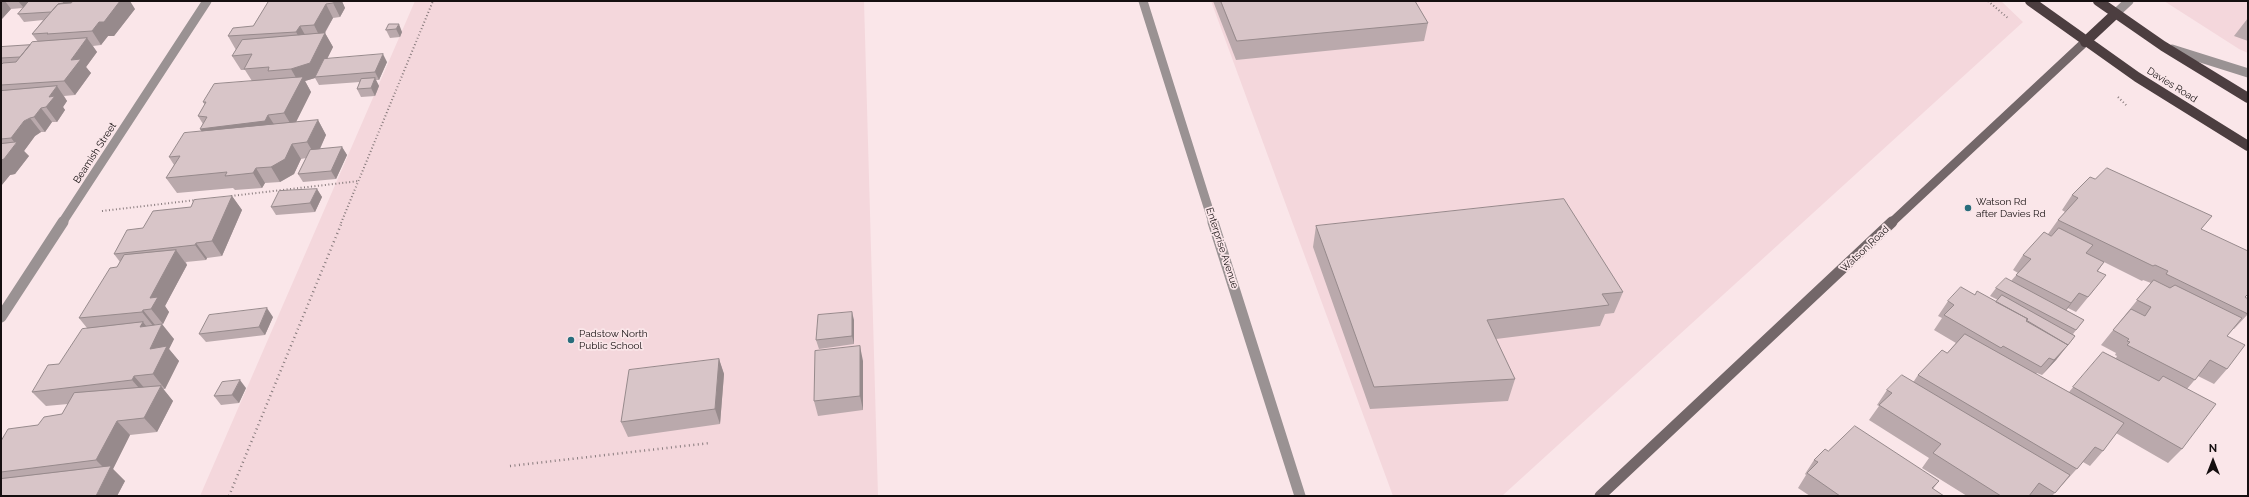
<!DOCTYPE html>
<style>
body{margin:0}
#map{position:relative;width:2249px;height:497px;overflow:hidden;background:#fae6e9;font-family:Raleway,sans-serif}
canvas{display:block}
.frame{position:absolute;inset:0;border:2px solid #150f10;pointer-events:none}
.north{position:absolute;left:2193px;top:441px;width:40px;height:40px;-webkit-text-stroke:3px #fae6e9;paint-order:stroke;rotate:0deg;font-size:11px;font-weight:700;line-height:16px;text-align:center;color:#150f10}
.north::after{content:'';display:block;margin:auto;width:14px;height:18px;background:#150f10;clip-path:polygon(50% 0,100% 100%,50% 72%,0 100%)}
</style>
<div id="map">
<canvas width="2249" height="497"></canvas>
<div class="frame"></div>
<div class="north">N</div>
</div>
<script>
const context = document.querySelector('canvas').getContext('2d');
context.lineJoin = 'round';
function paint(path, color) {
  context.fillStyle = color;
  context.fill(path, 'evenodd');
}
function trace(path, color, width, dash) {
  context.strokeStyle = color;
  context.lineWidth = width;
  context.lineCap = dash ? 'butt' : 'round';
  context.setLineDash(dash || []);
  context.stroke(path);
}
function drawText(font, color, halo, rows, align = 'center') {
  context.font = font + ' Raleway,sans-serif';
  context.lineWidth = 3.5;
  context.setLineDash([]);
  context.textBaseline = 'middle';
  context.strokeStyle = halo;
  context.fillStyle = color;
  for (const [text, x, y, turn = 0] of rows) {
    context.save();
    context.translate(x, y);
    context.rotate((+turn || 0) * Math.PI / 180);
    context.textAlign = isNaN(turn) ? turn : align;
    if (halo) context.strokeText(text, 0, 0);
    context.fillText(text, 0, 0);
    context.restore();
  }
}
const built = new Path2D(`
 M 415,1 L 864,1 L 878,496 L 200,496 Z
 M 1211,1 L 2001,1 L 2023,22 L 1502,496 L 1393,496 Z
 M 2164,1 L 2248,1 L 2248,53 L 2239,49 Z`);
const pathFar1 = new Path2D(`
 M 1988,1 L 2009,19
 M 2118,97 L 2127,106
 M 231,196 L 359,181
 M 102,211 L 196,200
 M 341,223 L 433,1`);
const path = new Path2D(`
 M 510,466 L 710,443
 M 229,496 L 342,222`);
const service = new Path2D(`
 M 2172,49 L 2248,73`);
const minorFar1 = new Path2D(`
 M 1143,1 L 1213,223
 M 2115,14 L 2129,1
 M 62,223 L 207,1`);
const minor = new Path2D(`
 M 1213,222 L 1300,496
 M 1,317 L 63,222`);
const secondaryFar1 = new Path2D(`
 M 1891,223 L 2085,42`);
const secondary = new Path2D(`
 M 1600,496 L 1892,222`);
const trunk = new Path2D(`
 M 2030,1 L 2137,77 L 2248,146
 M 2098,1 L 2163,46 L 2248,98
 M 2085,42 L 2115,14`);
const wall = new Path2D(`
 M 1,1 L 71,1 L 72,2 L 135,9 L 114,36 L 108,36 L 101,45 L 93,46 L 97,52 L 86,67 L 91,73 L 75,95 L 64,96 L 67,101 L 63,107 L 65,110 L 57,122 L 52,122 L 45,132 L 41,132 L 35,136 L 24,151 L 29,156 L 15,174 L 10,175 L 1,186 L 1,47 L 30,45 L 38,42 L 32,34 L 43,20 L 24,22 L 18,14 L 23,8 L 11,9 L 1,20 Z
 M 269,1 L 348,1 L 347,2 L 342,2 L 345,8 L 340,17 L 333,18 L 325,33 L 333,47 L 327,59 L 387,62 L 379,80 L 376,80 L 379,86 L 375,96 L 361,97 L 357,89 L 360,82 L 319,85 L 315,78 L 305,81 L 311,92 L 296,122 L 318,120 L 326,135 L 320,149 L 342,147 L 347,155 L 336,179 L 303,182 L 298,174 L 306,158 L 301,159 L 294,174 L 280,182 L 265,183 L 262,188 L 235,190 L 233,188 L 177,193 L 166,178 L 174,165 L 169,157 L 202,131 L 203,124 L 198,116 L 205,105 L 203,102 L 252,81 L 245,70 L 241,70 L 232,56 L 236,50 L 228,36 L 253,26 Z
 M 1213,1 L 1415,1 L 1428,23 L 1424,41 L 1236,60 Z
 M 2248,18 L 2248,41 L 2234,36 Z
 M 389,24 L 402,32 L 400,37 L 390,38 L 386,30 Z
 M 2095,179 L 2212,216 L 2201,229 L 2245,297 L 2248,314 L 2234,329 L 2233,329 L 2227,336 L 2227,369 L 2214,384 L 2198,376 L 2187,389 L 2182,449 L 2168,463 L 2116,433 L 2103,451 L 2090,466 L 2083,462 L 2064,483 L 2052,496 L 1967,496 L 1922,468 L 1929,458 L 1869,420 L 1879,406 L 1877,405 L 1887,390 L 1914,381 L 1918,375 L 1947,353 L 1956,343 L 1934,330 L 1942,318 L 1938,316 L 1948,301 L 1975,295 L 1996,302 L 1998,300 L 1990,296 L 1996,288 L 2011,281 L 2018,273 L 2013,270 L 2023,255 L 2048,234 L 2058,220 L 2065,212 L 2062,210 L 2072,195 ZM 2104,262 L 2142,281 L 2143,280 L 2151,283 L 2101,345 L 2116,353 L 2115,355 L 2117,356 L 2116,358 L 2103,352 L 2069,392 L 2036,374 L 2037,373 L 2042,375 L 2056,360 L 2075,336 L 2073,334 L 2084,320 L 2066,310 L 2068,308 L 2076,312 L 2094,290 L 2098,271 Z
 M 317,189 L 322,197 L 315,212 L 276,215 L 271,207 Z
 M 232,196 L 242,210 L 222,256 L 207,258 L 206,260 L 186,262 L 187,265 L 165,306 L 169,312 L 163,324 L 155,325 L 154,325 L 174,339 L 169,349 L 179,361 L 165,389 L 163,389 L 173,401 L 157,432 L 130,435 L 113,469 L 125,481 L 117,496 L 1,496 L 1,472 L 38,425 L 62,414 L 68,404 L 46,406 L 32,392 L 59,364 L 87,328 L 79,318 L 117,267 L 120,262 L 114,254 L 143,228 L 191,207 Z
 M 1316,226 L 1623,292 L 1614,313 L 1605,314 L 1600,326 L 1496,339 L 1515,379 L 1508,401 L 1370,409 L 1313,247 Z
 M 273,317 L 265,335 L 206,342 L 199,334 Z
 M 854,320 L 854,344 L 819,349 L 816,340 Z
 M 719,359 L 724,374 L 720,424 L 628,437 L 621,422 Z
 M 863,361 L 863,410 L 818,416 L 814,401 Z
 M 246,388 L 239,403 L 221,405 L 214,396 Z
 M 1828,451 L 1939,481 L 1933,489 L 1944,496 L 1810,496 L 1798,488 L 1806,475 L 1805,474 L 1814,460 Z`);
const shadedWall = new Path2D(`
 M 1,1 L 5,1 L 11,9 L 1,20 Z
 M 18,1 L 30,1 L 24,8 Z
 M 65,1 L 71,1 L 74,4 L 56,11 Z
 M 120,1 L 130,1 L 135,9 L 114,36 L 108,36 L 101,45 L 92,31 L 99,22 Z
 M 334,1 L 342,1 L 345,8 L 340,17 L 333,3 Z
 M 326,4 L 333,18 L 321,39 L 314,25 Z
 M 399,24 L 402,32 L 400,37 L 396,29 Z
 M 300,26 L 308,40 L 304,46 L 296,32 Z
 M 325,33 L 333,47 L 318,77 L 315,77 L 315,78 L 305,81 L 311,92 L 293,128 L 284,113 L 299,83 L 291,69 Z
 M 87,38 L 97,52 L 86,67 L 91,73 L 75,95 L 64,81 L 71,60 Z
 M 383,54 L 387,62 L 379,80 L 375,72 Z
 M 375,78 L 379,86 L 375,96 L 371,88 Z
 M 57,86 L 67,101 L 63,107 L 65,110 L 57,122 L 46,107 L 49,97 Z
 M 41,108 L 52,122 L 45,132 L 34,117 Z
 M 268,115 L 277,129 L 210,143 L 200,129 Z
 M 30,118 L 41,132 L 35,136 L 24,151 L 29,156 L 15,174 L 10,175 L 1,186 L 1,160 L 16,144 L 11,138 L 24,121 Z
 M 318,120 L 326,135 L 316,157 L 307,142 Z
 M 292,144 L 301,159 L 294,174 L 280,182 L 271,167 Z
 M 342,147 L 347,155 L 336,179 L 331,171 Z
 M 256,168 L 265,183 L 262,188 L 253,173 Z
 M 317,189 L 322,197 L 315,212 L 310,203 Z
 M 232,196 L 242,210 L 222,256 L 212,241 Z
 M 196,243 L 207,258 L 206,260 L 195,245 Z
 M 176,250 L 187,265 L 165,306 L 169,312 L 163,324 L 151,309 L 150,298 Z
 M 2079,293 L 2068,308 L 2059,318 Z
 M 267,308 L 273,317 L 265,335 L 259,327 Z
 M 143,310 L 155,325 L 154,327 L 142,312 Z
 M 852,312 L 854,320 L 854,344 L 852,336 Z
 M 143,322 L 155,337 L 140,327 Z
 M 162,324 L 174,339 L 169,349 L 179,361 L 165,389 L 153,374 L 150,349 Z
 M 2075,336 L 2056,360 L 2042,375 L 2054,360 Z
 M 860,346 L 863,361 L 863,410 L 860,396 Z
 M 719,359 L 724,374 L 720,424 L 715,409 Z
 M 134,376 L 147,391 L 145,395 L 132,380 Z
 M 240,380 L 246,388 L 239,403 L 232,395 Z
 M 161,386 L 173,401 L 157,432 L 144,418 Z
 M 117,421 L 130,435 L 113,469 L 125,481 L 117,496 L 96,496 L 108,472 L 96,460 Z`);
const building = new Path2D(`
 M 29,1 L 65,1 L 63,3 L 58,4 L 51,12 L 18,14 Z
 M 73,1 L 120,1 L 104,22 L 99,22 L 92,31 L 47,34 L 48,33 L 32,34 L 58,4 L 71,3 Z
 M 269,1 L 334,1 L 333,3 L 326,4 L 314,25 L 300,26 L 296,32 L 228,36 L 233,28 L 253,26 Z
 M 1221,1 L 1415,1 L 1428,23 L 1237,41 Z
 M 389,24 L 399,24 L 396,29 L 386,30 Z
 M 325,33 L 310,63 L 291,69 L 268,71 L 269,67 L 244,69 L 252,54 L 232,56 L 242,40 Z
 M 87,38 L 71,60 L 81,59 L 64,81 L 1,85 L 1,65 L 3,63 L 16,62 L 32,42 Z
 M 30,45 L 20,57 L 1,58 L 1,47 Z
 M 383,54 L 375,72 L 315,77 L 324,59 Z
 M 303,77 L 284,113 L 268,115 L 265,121 L 200,129 L 207,117 L 198,116 L 206,102 L 203,102 L 214,84 Z
 M 375,78 L 371,88 L 357,89 L 361,79 Z
 M 57,86 L 49,97 L 55,96 L 46,107 L 41,108 L 34,117 L 30,118 L 24,121 L 11,138 L 1,139 L 1,91 Z
 M 318,120 L 307,142 L 292,144 L 285,159 L 271,167 L 256,168 L 253,173 L 225,176 L 227,172 L 166,178 L 180,156 L 169,157 L 184,133 Z
 M 17,142 L 4,159 L 1,160 L 1,144 Z
 M 342,147 L 331,171 L 298,174 L 310,150 Z
 M 2107,168 L 2212,216 L 2201,229 L 2248,251 L 2248,294 L 2245,297 L 2248,299 L 2248,314 L 2166,274 L 2168,271 L 2155,265 L 2153,266 L 2058,220 L 2078,198 L 2072,195 L 2090,177 L 2095,179 Z
 M 317,189 L 310,203 L 271,207 L 279,191 Z
 M 232,196 L 212,241 L 196,243 L 195,245 L 114,254 L 127,230 L 143,228 L 153,211 L 191,207 L 194,200 Z
 M 1564,199 L 1623,292 L 1602,294 L 1609,305 L 1487,320 L 1515,379 L 1374,387 L 1316,226 Z
 M 2059,228 L 2093,245 L 2086,253 L 2104,262 L 2097,271 L 2106,275 L 2088,297 L 2079,293 L 2071,303 L 2016,275 L 2031,259 L 2023,255 L 2044,232 L 2051,236 Z
 M 176,250 L 150,298 L 158,297 L 151,309 L 143,310 L 142,312 L 79,318 L 110,268 L 117,267 L 124,255 Z
 M 2006,278 L 2084,320 L 2076,330 L 1996,288 Z
 M 2154,280 L 2170,288 L 2175,285 L 2242,318 L 2227,336 L 2245,345 L 2227,369 L 2210,360 L 2195,380 L 2127,345 L 2130,342 L 2127,341 L 2129,339 L 2113,330 L 2131,309 L 2145,316 L 2151,307 L 2137,300 Z
 M 1961,287 L 1975,295 L 1977,291 L 2028,319 L 2026,320 L 2068,345 L 2054,360 L 2049,358 L 2041,367 L 2003,346 L 2001,348 L 1944,315 L 1954,305 L 1948,301 Z
 M 2002,295 L 2075,336 L 2068,345 L 2026,321 L 2028,319 L 1996,302 Z
 M 267,308 L 259,327 L 199,334 L 209,315 Z
 M 852,312 L 852,336 L 816,340 L 818,315 Z
 M 143,322 L 140,327 L 162,324 L 150,349 L 167,346 L 153,374 L 134,376 L 132,380 L 32,392 L 48,365 L 59,364 L 82,329 Z
 M 1965,334 L 2124,423 L 2103,451 L 2095,447 L 2077,469 L 1918,375 L 1942,350 L 1947,353 Z
 M 860,346 L 860,396 L 814,401 L 815,351 Z
 M 2103,352 L 2159,381 L 2163,376 L 2216,404 L 2182,449 L 2073,387 Z
 M 719,359 L 715,409 L 621,422 L 629,370 Z
 M 1902,375 L 2070,475 L 2055,493 L 2039,483 L 2029,496 L 2001,496 L 1933,453 L 1941,444 L 1879,405 L 1892,393 L 1887,390 Z
 M 240,380 L 232,395 L 214,396 L 222,382 Z
 M 161,386 L 144,418 L 117,421 L 96,460 L 1,472 L 1,441 L 8,429 L 38,425 L 44,417 L 62,414 L 74,393 Z
 M 1855,426 L 1939,481 L 1932,488 L 1944,496 L 1840,496 L 1807,473 L 1818,462 L 1814,460 L 1825,449 L 1828,451 Z
 M 111,466 L 96,496 L 1,496 L 1,479 Z`);
const markers = [
 [1968,208,4,"#286d7c"],
 [571,340,4,"#286d7c"]
];
const streetNames = [
 ["Davies Road",2172,85,32],
 ["Beamish Street",95,153,-57],
 ["Enterprise Avenue",1222,248,72],
 ["Watson Road",1865,249,-43]
];
const poiNames = [
 ["Watson Rd",1976,202],
 ["after Davies Rd",1976,214],
 ["Padstow North",579,334],
 ["Public School",579,346]
];
paint(built, '#f4d7dc');
trace(pathFar1, '#887b7d', 2, [1, 2.5]);
trace(path, '#887b7d', 2.5, [1, 3.5]);
trace(service, '#9a9293', 9);
trace(minorFar1, '#9a9293', 9);
trace(minor, '#9a9293', 11);
trace(secondaryFar1, '#736769', 9);
trace(secondary, '#736769', 11);
trace(trunk, '#4c3e40', 10);
paint(wall, '#baa9ac');
paint(shadedWall, '#978a8c');
paint(building, '#d8c5c8');
trace(building, '#978a8c', 1);
for (const [x, y, r, color] of markers) {
  const dot = new Path2D();
  dot.arc(x, y, r, 0, 2 * Math.PI);
  context.fillStyle = color;
  context.fill(dot);
  trace(dot, '#fae6e9', 1.5);
}
drawText('10px', '#150f10', '#fae6e9', streetNames);
drawText('10px', '#150f10', '#fae6e9', poiNames, 'left');
</script>
